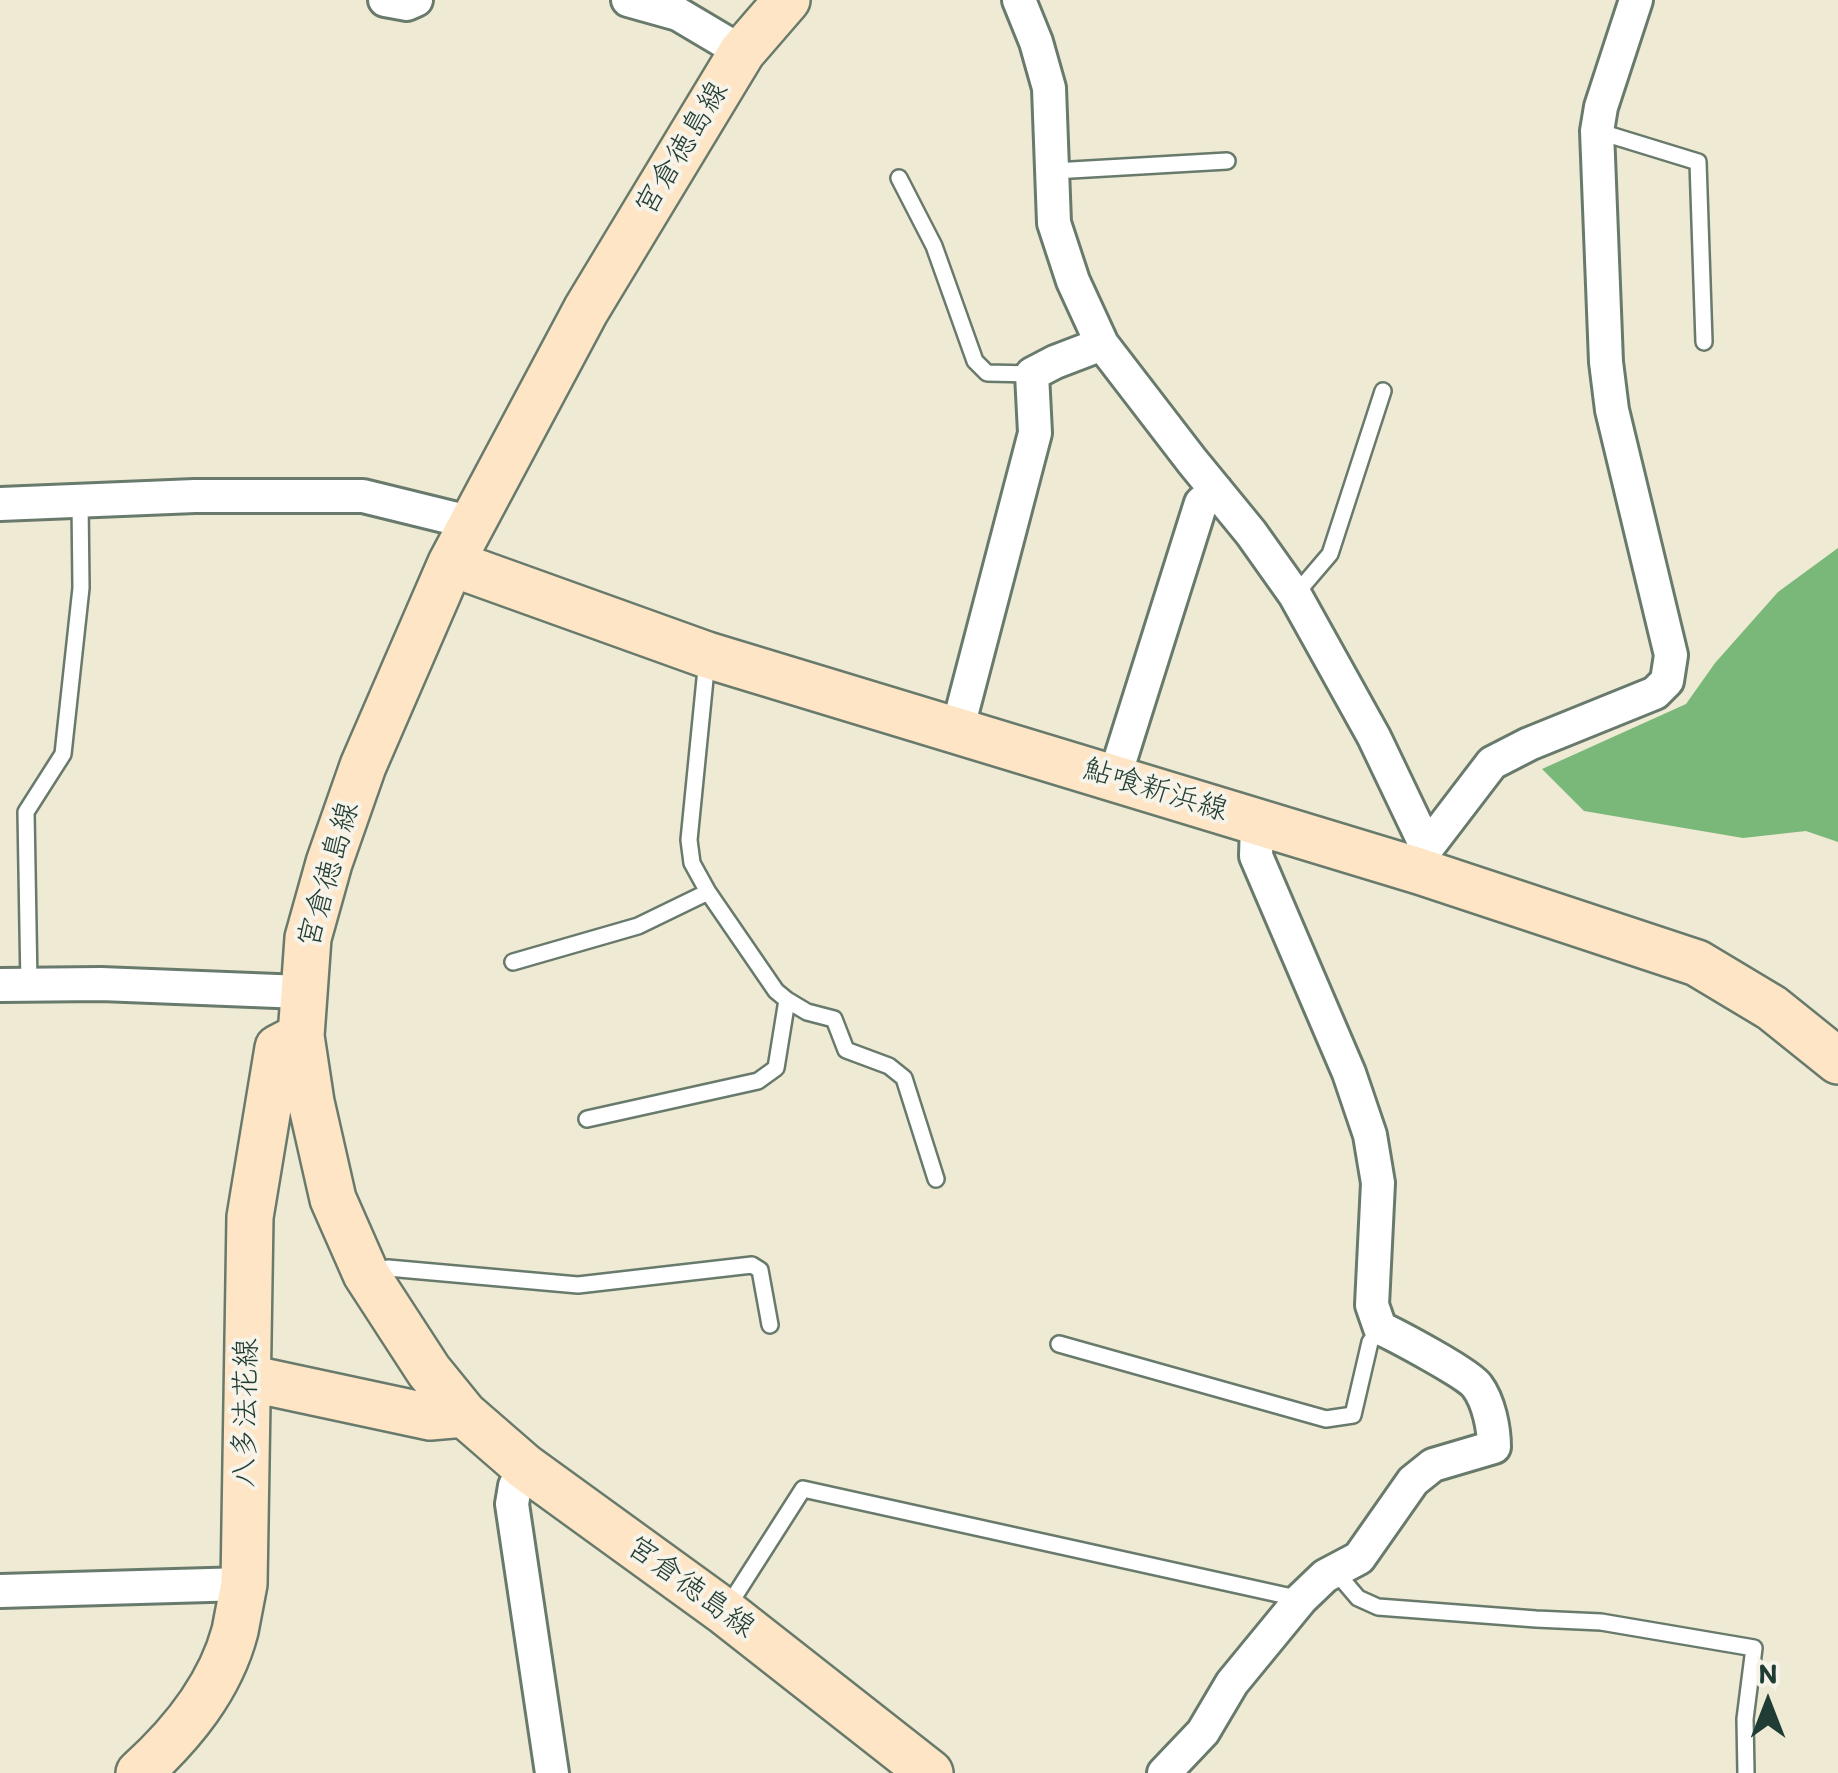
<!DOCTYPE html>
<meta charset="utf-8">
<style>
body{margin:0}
#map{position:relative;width:1838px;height:1773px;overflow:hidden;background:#efead3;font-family:Itim,sans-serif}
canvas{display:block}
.north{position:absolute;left:1718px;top:1653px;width:100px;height:100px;-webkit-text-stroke:8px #f7f3e8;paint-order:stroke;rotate:0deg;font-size:28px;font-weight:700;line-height:40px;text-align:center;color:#1f3d34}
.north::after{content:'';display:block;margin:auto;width:35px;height:45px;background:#1f3d34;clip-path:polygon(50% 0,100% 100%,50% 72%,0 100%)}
</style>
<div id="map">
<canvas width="1838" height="1773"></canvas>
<div class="north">N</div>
</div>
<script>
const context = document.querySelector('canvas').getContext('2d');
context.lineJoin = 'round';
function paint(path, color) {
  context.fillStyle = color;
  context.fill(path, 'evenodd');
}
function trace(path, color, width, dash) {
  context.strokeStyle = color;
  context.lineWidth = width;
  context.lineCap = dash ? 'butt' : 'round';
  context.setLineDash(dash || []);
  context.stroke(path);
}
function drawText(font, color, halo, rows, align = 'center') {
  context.font = font + ' Itim,"Klee One",sans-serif';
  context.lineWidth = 8;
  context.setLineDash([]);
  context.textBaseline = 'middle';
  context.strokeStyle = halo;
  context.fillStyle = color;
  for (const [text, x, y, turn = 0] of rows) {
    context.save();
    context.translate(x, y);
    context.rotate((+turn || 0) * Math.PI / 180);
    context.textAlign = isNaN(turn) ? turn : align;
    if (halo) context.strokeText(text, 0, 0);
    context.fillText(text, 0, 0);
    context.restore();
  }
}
const forest = new Path2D(`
 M 1838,548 L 1838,842 L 1806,831 L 1743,838 L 1584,811 L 1542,769 L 1686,704 L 1715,663 L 1778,592 Z`);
const lane = new Path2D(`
 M 1597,131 L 1698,162 L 1704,342
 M 1054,171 L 1227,161
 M 899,178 L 934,246 L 975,361 L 987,373 L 1032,374
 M 1295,595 L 1330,554 L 1383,391
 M 513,962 L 638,926 L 708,892 L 692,863 L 689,840 L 707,659
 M 29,985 L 26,812 L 63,754 L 81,588 L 80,501
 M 787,1000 L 807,1012 L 834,1019 L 846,1050 L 889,1066 L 904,1078 L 936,1179
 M 587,1119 L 758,1081 L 776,1068 L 787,1000 L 776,991 L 708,892
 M 369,1273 L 388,1268 L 578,1285 L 752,1265 L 760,1270 L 770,1325
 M 1059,1344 L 1326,1419 L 1353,1415 L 1370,1342 L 1380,1328
 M 1335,1571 L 1358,1598 L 1378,1607 L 1536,1619 L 1601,1622 L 1754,1648 L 1745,1719 L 1746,1773
 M 727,1608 L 803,1489 L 1301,1599`);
const street = new Path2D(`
 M 385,0 L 407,4 L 416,0
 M 628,0 L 678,14 L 742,52
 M 1019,0 L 1036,42 L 1049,88 L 1054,223 L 1073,281 L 1102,344 L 1192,461 L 1251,533 L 1295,595 L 1374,737 L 1427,848
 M 0,504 L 195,496 L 363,496 L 473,523
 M 957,731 L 1035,433 L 1032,374 L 1055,362 L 1102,344
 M 1114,779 L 1201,503 L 1216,490
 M 1419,871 L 1427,848 L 1492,763 L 1529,744 L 1655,693 L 1667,681 L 1671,655 L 1612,410 L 1606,362 L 1597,131 L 1601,107 L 1636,0
 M 0,985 L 101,984 L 302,992
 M 525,1467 L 515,1486 L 512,1504 L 552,1773
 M 0,1591 L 244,1584
 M 1164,1773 L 1203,1732 L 1232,1683 L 1301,1599 L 1325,1576 L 1359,1558 L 1413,1481 L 1433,1465 L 1494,1447 C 1494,1429 1489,1402 1477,1386 C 1469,1374 1397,1336 1380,1328 L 1372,1305 L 1378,1183 L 1370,1135 L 1349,1073 L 1256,856 L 1257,822`);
const secondary = new Path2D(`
 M 787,0 L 742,52 L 586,310 L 451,563 L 363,766 L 329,863 L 308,938 L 301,1036 L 311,1102 L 333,1199 L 366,1274 L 429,1371 L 464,1414 L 525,1467 L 725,1612 L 930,1773
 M 451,563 L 707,655 L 1419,871 L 1697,963 L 1772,1008 L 1838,1061
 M 248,1378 L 430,1417 L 464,1414
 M 139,1773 C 182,1734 220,1688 235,1631 C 238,1616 241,1600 244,1584 L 250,1217 L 278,1048 L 301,1036`);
const streetNames = [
 ["宮倉徳島線",683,149,-59],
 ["鮎喰新浜線",1155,791,17],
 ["宮倉徳島線",330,875,-74],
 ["八多法花線",247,1413,-89],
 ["宮倉徳島線",690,1588,36]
];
paint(forest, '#7ab879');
trace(lane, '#687a6c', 20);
trace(street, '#687a6c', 38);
trace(secondary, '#687a6c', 50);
trace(lane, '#fff', 15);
trace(street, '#fff', 32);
trace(secondary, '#fde5c5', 45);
drawText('30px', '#1f3d34', '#f7f3e8', streetNames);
</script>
